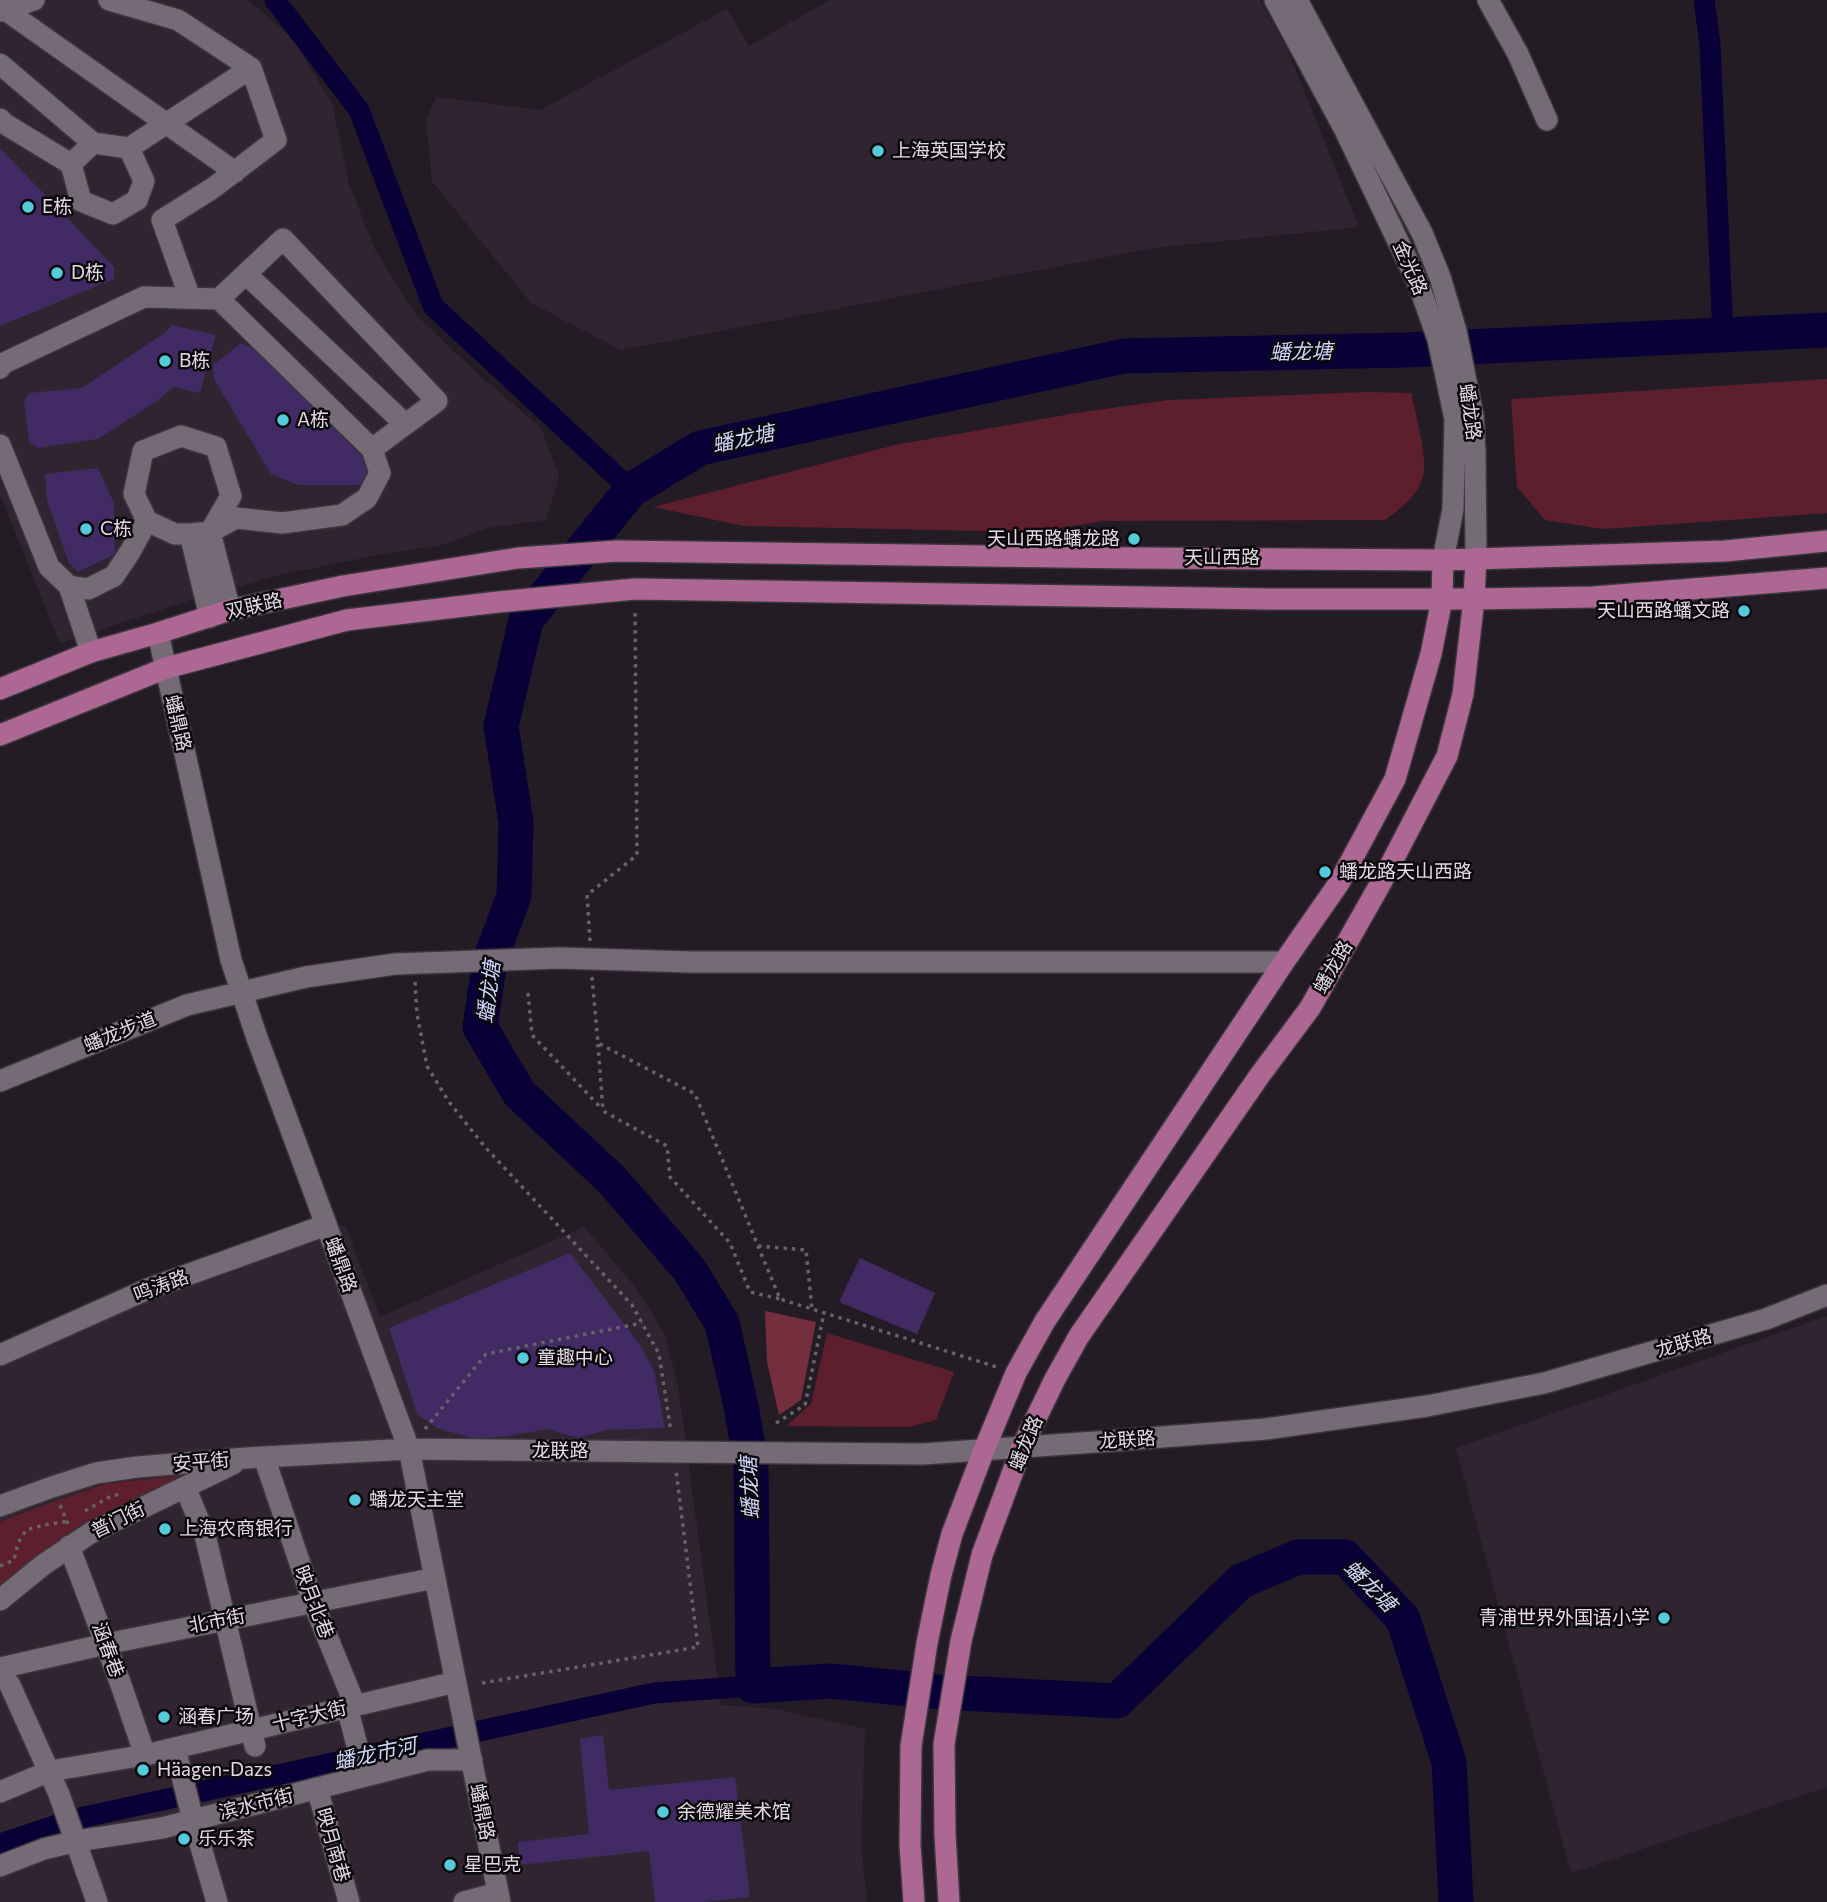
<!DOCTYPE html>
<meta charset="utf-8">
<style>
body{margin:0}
canvas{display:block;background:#241c25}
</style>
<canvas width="1827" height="1902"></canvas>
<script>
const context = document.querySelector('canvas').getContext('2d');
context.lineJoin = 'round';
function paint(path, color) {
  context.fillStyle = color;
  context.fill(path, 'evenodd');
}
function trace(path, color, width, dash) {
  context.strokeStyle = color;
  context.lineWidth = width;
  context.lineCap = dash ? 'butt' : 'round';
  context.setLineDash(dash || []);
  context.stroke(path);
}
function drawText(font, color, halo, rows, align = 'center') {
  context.font = font + ' Commissioner,"Noto Sans SC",sans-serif';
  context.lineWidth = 5;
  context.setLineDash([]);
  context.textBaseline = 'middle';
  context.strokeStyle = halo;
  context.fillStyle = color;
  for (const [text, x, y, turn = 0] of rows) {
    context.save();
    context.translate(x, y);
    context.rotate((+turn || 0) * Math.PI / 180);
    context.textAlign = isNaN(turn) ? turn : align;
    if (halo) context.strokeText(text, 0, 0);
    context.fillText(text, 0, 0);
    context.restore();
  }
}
const built = new Path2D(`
 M 0,0 L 248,0 L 293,39 L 332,104 L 349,184 L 375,250 L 416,315 L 479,375 L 541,428 L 559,476 L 546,520 L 491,527 L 439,546 L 393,552 L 275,576 L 187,601 L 60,643 L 0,495 Z
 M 830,0 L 1260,0 L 1285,44 L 1359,227 L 1153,248 L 621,350 L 531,303 L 432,181 L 426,120 L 436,97 L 540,110 L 727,9 L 749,46 Z
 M 345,1225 L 380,1317 L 584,1227 L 636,1288 L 665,1335 L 678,1386 L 721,1705 L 775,1709 L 865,1729 L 861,1845 L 867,1902 L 0,1902 L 0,1362 L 146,1297 Z
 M 1827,1316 L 1827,1787 L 1571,1873 L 1456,1448 Z`);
const green = new Path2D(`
 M 1827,379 L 1827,513 L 1603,529 L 1545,520 L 1517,487 L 1511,399 Z
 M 1366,392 L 1411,393 C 1415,412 1430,464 1422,480 C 1415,498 1400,509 1385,520 L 1105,521 L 1032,532 L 744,526 L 653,507 L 895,445 L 1076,413 L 1169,400 Z
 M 827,1333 L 954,1372 L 936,1420 L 909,1427 L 786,1426 L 811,1404 Z
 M 180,1476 L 184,1484 L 0,1595 L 0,1522 L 41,1506 L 105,1484 Z`);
const forest = new Path2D(`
 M 765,1311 L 816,1322 L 801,1400 L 779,1415 L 767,1362 Z`);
const canal = new Path2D(`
 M 275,0 L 359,110 L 433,306 L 631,490
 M 1704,0 L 1710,44 L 1723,335
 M 0,1844 L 75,1819 L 654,1693 L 753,1686`);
const river = new Path2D(`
 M 1456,1902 L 1449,1762 L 1403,1619 L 1345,1557 L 1298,1557 L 1241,1581 L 1117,1701 L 940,1692 L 831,1681 L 753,1686 L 751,1464 L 741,1406 L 722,1323 L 689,1269 L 612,1180 L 519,1093 L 480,1027 L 490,960 L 514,896 L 516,822 L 501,726 L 526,620 L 631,490 L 700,448 L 1124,356 L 1404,350 L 1827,330`);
const building = new Path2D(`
 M 0,148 L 114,267 L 114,279 L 0,326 Z
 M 172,325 L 216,335 L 200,393 L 174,387 L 154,403 L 98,439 L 38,448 L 29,442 L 24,401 L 29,393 L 82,388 L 166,332 Z
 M 241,343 L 254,349 L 368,460 L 374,472 L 361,485 L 299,485 L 271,474 L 214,379 L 213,365 Z
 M 98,468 L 114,503 L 115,554 L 78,572 L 69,563 L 47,500 L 45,474 Z
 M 570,1253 L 640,1345 L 654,1371 L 665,1428 L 607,1430 L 577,1438 L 548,1429 L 508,1436 L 475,1439 L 437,1428 L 417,1414 L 389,1328 Z
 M 860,1258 L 935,1293 L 917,1334 L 839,1302 Z
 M 603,1735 L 609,1790 L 735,1777 L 750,1897 L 702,1902 L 655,1902 L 649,1851 L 519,1865 L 518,1842 L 589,1834 L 580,1739 Z`);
const path = new Path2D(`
 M 590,941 L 587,895 L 637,855 L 635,610
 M 592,977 L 598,1043 L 695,1094 L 780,1299 L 997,1367
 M 415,982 L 417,1014 L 427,1066 L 449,1102 L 485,1147 L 632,1305 L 659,1354 L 671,1432
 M 528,993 L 532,1035 L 602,1109
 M 598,1044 L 603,1111 L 667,1146 L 670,1177 L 730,1243 L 750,1292 L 780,1299
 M 758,1246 L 806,1250 L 812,1309
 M 776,1423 L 805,1405 L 824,1313
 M 425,1429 L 486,1354 L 642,1323
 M 60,1505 L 68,1524
 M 85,1511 L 111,1496 L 122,1494
 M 0,1566 L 14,1560 L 18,1543 L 26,1530 L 44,1525 L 70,1521
 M 482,1683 L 698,1647 L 676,1470`);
const minor = new Path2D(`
 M 109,0 L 178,20 L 251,68 L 276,140 L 213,188 L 162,220 L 190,298
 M 1275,0 L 1345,130 L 1418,283 L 1438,339 L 1455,419 L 1453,509 L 1443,560
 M 1297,0 L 1422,233 L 1440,277 L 1456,331 L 1473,416 L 1475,452 L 1476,558
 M 1488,0 L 1518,54 L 1547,120
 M 4,9 L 235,172
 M 0,11 L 34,0
 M 0,64 L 93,143
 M 0,119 L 5,124 L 71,164
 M 93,143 L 129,148 L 144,181 L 137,200 L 113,214 L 81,201 L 71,164 Z
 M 129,148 L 251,68
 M 246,274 L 405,424
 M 219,299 L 283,239 L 437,401 L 372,449
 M 0,368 L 2,364 L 144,297 L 219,299 L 372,449 L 380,473 L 367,498 L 342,515 L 282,523 L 236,518 L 210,532 L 190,534
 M 0,445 L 49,567 L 69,586 L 91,652
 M 69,586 L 88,589 L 114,576 L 130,552 L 147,521
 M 210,617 L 190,534 L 175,534 L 147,521 L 134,494 L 143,451 L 181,436 L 216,447 L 231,496 L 210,532 L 230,610
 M 158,633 L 231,960 L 256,1035 L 409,1449 L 500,1902
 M 0,1081 L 187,1005 L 306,977 L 395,964 L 559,958 L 690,962 L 1284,962
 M 0,1355 L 148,1289 L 326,1225
 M 798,1453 L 923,1454 L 1110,1441 L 1266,1429 L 1427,1406 L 1544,1383 L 1766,1319 L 1827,1295
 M 264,1457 L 313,1602 L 355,1705
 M 185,1487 L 205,1535 L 255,1746
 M 0,1506 L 52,1487 L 96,1473 L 137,1467 L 246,1458 L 409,1449 L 674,1452
 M 69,1546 L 120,1682 L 145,1755
 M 0,1600 L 43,1565 L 92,1532 L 233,1464
 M 0,1668 L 106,1644 L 435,1578
 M 0,1671 L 10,1685 L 59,1794 L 97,1902
 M 347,1707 L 365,1776
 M 175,1748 L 193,1820 L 217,1902
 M 317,1788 L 349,1902
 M 0,1792 L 50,1771 L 145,1755 L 456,1682
 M 0,1866 L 44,1849 L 77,1841 L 162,1828 L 428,1760 L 472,1760
 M 464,1902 L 498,1893`);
const major = new Path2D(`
 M 0,689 L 91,652 L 158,633 L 230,610 L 343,586 L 518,558 L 617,551 L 1134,558 L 1443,560 L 1725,551 L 1827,541
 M 0,735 L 166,668 L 347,620 L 498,602 L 635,589 L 1269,599 L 1474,599 L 1594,597 L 1827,578
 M 914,1902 L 910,1845 L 911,1746 L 927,1643 L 941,1575 L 952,1534 L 984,1450 L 1016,1373 L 1045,1321 L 1284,962 L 1339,883 L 1395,779 L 1431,654 L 1442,599 L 1443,560
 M 949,1902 L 945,1835 L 944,1744 L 961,1641 L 982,1555 L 1022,1447 L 1055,1379 L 1079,1336 L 1260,1075 L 1310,1008 L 1382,881 L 1447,756 L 1463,694 L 1474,599 L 1476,558`);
const minorBridge = new Path2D(`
 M 674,1452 L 798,1453`);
const markers = [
 [878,151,7,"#53cbdb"],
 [28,207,7,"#53cbdb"],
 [57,273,7,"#53cbdb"],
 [165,361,7,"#53cbdb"],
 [283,420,7,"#53cbdb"],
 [86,529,7,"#53cbdb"],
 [1134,539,7,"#53cbdb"],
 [1744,611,7,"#53cbdb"],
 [1325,872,7,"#53cbdb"],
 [523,1358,7,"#53cbdb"],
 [355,1500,7,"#53cbdb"],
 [165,1529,7,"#53cbdb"],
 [1664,1618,7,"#53cbdb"],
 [164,1717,7,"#53cbdb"],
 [143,1770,7,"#53cbdb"],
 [663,1812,7,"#53cbdb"],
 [184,1839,7,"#53cbdb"],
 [450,1865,7,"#53cbdb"]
];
const poiNames = [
 ["上海英国学校",892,151],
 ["E栋",42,207],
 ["D栋",71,273],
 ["B栋",179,361],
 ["A栋",297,420],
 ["C栋",100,529],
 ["天山西路蟠龙路",1120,539,"right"],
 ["天山西路蟠文路",1730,611,"right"],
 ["蟠龙路天山西路",1339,872],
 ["童趣中心",537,1358],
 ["蟠龙天主堂",369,1500],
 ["上海农商银行",179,1529],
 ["青浦世界外国语小学",1650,1618,"right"],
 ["涵春广场",178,1717],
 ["Häagen-Dazs",157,1770],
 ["余德耀美术馆",677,1812],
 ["乐乐茶",198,1839],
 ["星巴克",464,1865]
];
const streetNames = [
 ["金光路",1410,268,66],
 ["蟠龙路",1470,412,82],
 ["天山西路",1222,558],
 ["双联路",254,606,-13],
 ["蟠鼎路",178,723,77],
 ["蟠龙路",1333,967,-60],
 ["蟠龙步道",120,1032,-22],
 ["蟠鼎路",341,1265,70],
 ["鸣涛路",161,1286,-21],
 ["龙联路",1684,1343,-16],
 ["龙联路",1127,1440,-4],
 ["蟠龙路",1026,1443,-67],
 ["龙联路",560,1451],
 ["安平街",201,1462,-5],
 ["普门街",118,1520,-26],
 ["映月北巷",314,1602,69],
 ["北市街",217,1621,-11],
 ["涵春巷",108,1650,70],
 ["十字大街",309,1716,-13],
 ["滨水市街",256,1804,-14],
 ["蟠鼎路",482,1812,79],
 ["映月南巷",333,1845,74]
];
const waterNames = [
 ["蟠龙塘",1301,352,-1],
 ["蟠龙塘",743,439,-12],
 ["蟠龙塘",489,992,-83],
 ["蟠龙塘",750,1488,-93],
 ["蟠龙塘",1370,1586,45],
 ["蟠龙市河",375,1754,-12]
];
paint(built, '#302431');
paint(green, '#5d1e2d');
paint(forest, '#752e3e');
trace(canal, '#080036', 21);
trace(river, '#080036', 35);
paint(building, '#422a64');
trace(minor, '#3b363c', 24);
trace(major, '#3b363c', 24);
trace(path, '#676168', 3.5, [3.5, 5]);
trace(minor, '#756b76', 21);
trace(major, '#ad6793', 21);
trace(minorBridge, '#3b363c', 24, []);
trace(minorBridge, '#756b76', 21);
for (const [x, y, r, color] of markers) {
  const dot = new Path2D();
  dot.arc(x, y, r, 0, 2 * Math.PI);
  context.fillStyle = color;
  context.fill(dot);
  trace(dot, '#0b080c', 2.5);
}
drawText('19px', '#e0dbe1', '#0b080c', poiNames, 'left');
drawText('19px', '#e0dbe1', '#0b080c', streetNames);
drawText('italic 21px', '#cdd4f9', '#0b080c', waterNames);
</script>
